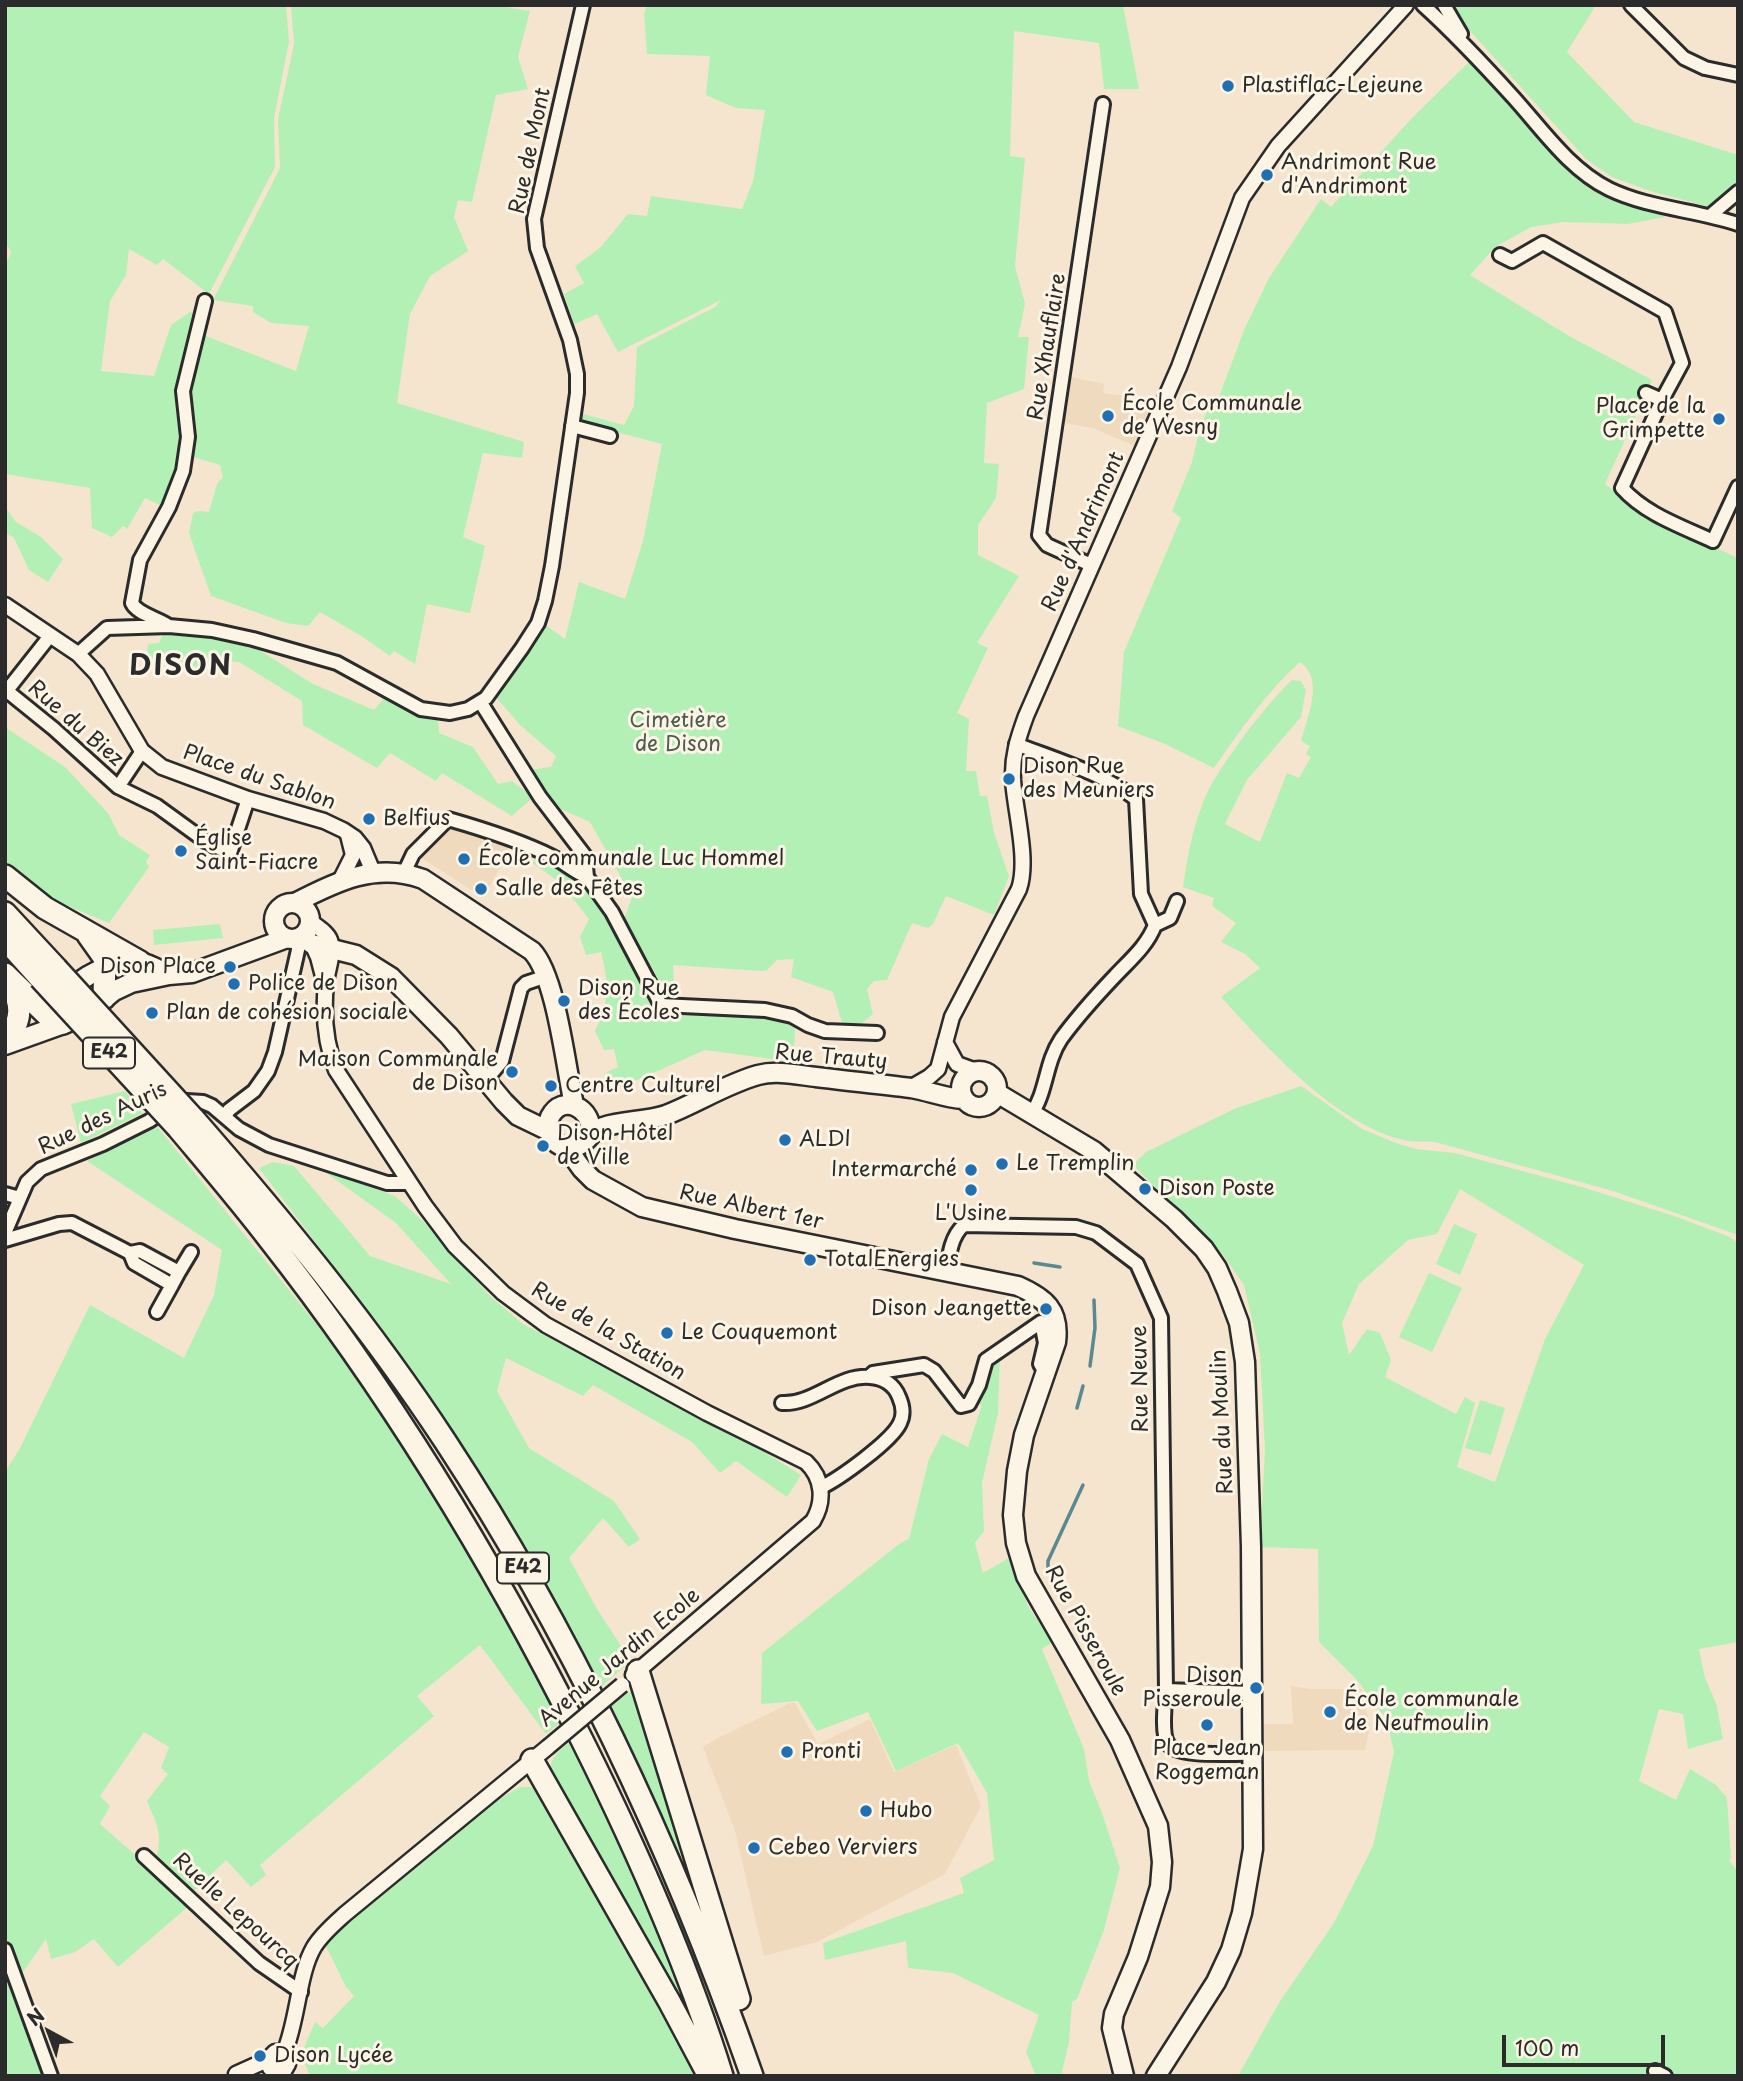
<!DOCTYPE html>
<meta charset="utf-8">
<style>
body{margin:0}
#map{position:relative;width:1743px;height:2081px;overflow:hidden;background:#f5e5ce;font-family:"Playpen Sans",sans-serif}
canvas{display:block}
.frame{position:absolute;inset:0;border:7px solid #2b2b2b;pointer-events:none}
.north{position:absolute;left:14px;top:1997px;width:70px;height:70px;-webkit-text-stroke:5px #fcf5e5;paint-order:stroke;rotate:319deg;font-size:19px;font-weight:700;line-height:28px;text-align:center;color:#2b2b2b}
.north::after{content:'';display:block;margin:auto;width:24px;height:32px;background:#2b2b2b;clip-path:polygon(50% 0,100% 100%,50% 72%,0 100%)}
.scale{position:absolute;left:1502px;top:2035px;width:163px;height:32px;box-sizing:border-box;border:4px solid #2b2b2b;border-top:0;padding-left:9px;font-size:21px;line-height:24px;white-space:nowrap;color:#2b2b2b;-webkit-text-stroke:5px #fcf5e5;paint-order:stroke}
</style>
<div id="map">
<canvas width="1743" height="2081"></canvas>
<div class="frame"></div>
<div class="north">N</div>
<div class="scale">100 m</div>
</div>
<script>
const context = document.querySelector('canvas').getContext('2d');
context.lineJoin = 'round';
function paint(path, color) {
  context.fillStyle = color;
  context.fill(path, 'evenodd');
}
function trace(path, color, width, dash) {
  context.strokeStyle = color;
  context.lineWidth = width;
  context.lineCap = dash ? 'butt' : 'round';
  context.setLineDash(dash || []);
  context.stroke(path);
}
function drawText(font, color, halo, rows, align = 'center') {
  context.font = font + ' "Playpen Sans",sans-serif';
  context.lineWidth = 6;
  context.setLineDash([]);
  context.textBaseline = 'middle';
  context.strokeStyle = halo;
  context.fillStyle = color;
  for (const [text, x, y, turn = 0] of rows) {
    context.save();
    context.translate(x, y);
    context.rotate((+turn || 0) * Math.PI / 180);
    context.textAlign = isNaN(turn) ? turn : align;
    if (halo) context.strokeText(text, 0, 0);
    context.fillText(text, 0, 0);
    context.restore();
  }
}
const built = new Path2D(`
 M 1071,377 L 1104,384 L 1103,393 L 1126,396 L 1154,409 L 1137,447 L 1093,428 L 1064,423 Z
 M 447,822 L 508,844 L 507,857 L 483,897 L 418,856 Z
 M 1291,1686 L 1311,1689 L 1362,1689 L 1370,1726 L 1365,1750 L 1262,1751 L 1261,1724 L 1293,1724 Z
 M 790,1703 L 795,1703 L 818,1744 L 870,1719 L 894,1772 L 956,1745 L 981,1806 L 945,1874 L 817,1942 L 764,1956 L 735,1831 L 703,1747 L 716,1739 Z`);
const green = new Path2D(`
 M 5,5 L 286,5 L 289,42 L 274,118 L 275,167 L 209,294 L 163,259 L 157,265 L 129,249 L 126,275 L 110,301 L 101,371 L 154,376 L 171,325 L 190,312 L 196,313 L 177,469 L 162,506 L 145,498 L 127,529 L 123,526 L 112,537 L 92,528 L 90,488 L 5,474 L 5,261 L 8,260 L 11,252 L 5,241 Z
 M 291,5 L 494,5 L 530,11 L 518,57 L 528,89 L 496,95 L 472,202 L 458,200 L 454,217 L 468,251 L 430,276 L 410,314 L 397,403 L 524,442 L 522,458 L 483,453 L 463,537 L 485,546 L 470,613 L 427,604 L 415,664 L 394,651 L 390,656 L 363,637 L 320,612 L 308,626 L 286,623 L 211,596 L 189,533 L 193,513 L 198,511 L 209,512 L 217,484 L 223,477 L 220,465 L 190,456 L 188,388 L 198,333 L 296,371 L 309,326 L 271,323 L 253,312 L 253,306 L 213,300 L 280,168 L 278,119 L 294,44 Z
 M 647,5 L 1123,5 L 1139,89 L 1104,89 L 1099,43 L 1014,31 L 1010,156 L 1025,158 L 1015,266 L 1025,304 L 1018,337 L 1029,337 L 1024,389 L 987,403 L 984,463 L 999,464 L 996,498 L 978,525 L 978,555 L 1019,576 L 977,643 L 988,648 L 957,713 L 969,719 L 966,771 L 976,771 L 980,796 L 987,796 L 994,833 L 1009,876 L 994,915 L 946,896 L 933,924 L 928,928 L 912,923 L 887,980 L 874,981 L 867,989 L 873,1014 L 862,1023 L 843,1026 L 833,992 L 791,977 L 794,959 L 777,960 L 767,970 L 762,971 L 673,965 L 675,1003 L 668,1004 L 653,969 L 624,920 L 632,897 L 590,822 L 556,807 L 529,770 L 551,767 L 556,756 L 520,725 L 496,697 L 544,624 L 565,639 L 579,582 L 625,599 L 643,541 L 662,444 L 582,423 L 583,414 L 624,425 L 634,406 L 637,347 L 715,307 L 721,300 L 618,352 L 597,314 L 574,324 L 564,294 L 584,283 L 575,266 L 600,248 L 628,214 L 647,216 L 651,196 L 742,209 L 753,181 L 765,110 L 736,108 L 706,95 L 710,56 L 647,54 L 644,14 Z
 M 1452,5 L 1596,5 L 1567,52 L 1634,122 L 1738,155 L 1738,183 L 1710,207 L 1650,191 L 1612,177 L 1586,159 L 1460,20 Z
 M 1470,61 L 1581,178 L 1606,196 L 1666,217 L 1628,224 L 1564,222 L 1531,227 L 1495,247 L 1470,275 L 1569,336 L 1652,380 L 1605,484 L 1645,515 L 1738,558 L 1738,1235 L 1613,1191 L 1435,1142 C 1426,1141 1417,1142 1408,1141 C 1339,1128 1266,1047 1221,997 L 1260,968 L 1245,954 L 1221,942 L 1236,923 L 1212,906 L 1214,898 L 1183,887 C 1187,859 1192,830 1203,803 C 1215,770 1267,703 1292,680 L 1301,681 L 1306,690 L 1301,717 L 1247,780 L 1225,824 L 1260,842 L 1287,773 L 1299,778 L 1311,757 L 1306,754 L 1310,746 L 1301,741 C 1307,718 1325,679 1300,662 C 1266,692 1240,731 1214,768 L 1165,744 L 1118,726 L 1124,652 L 1181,518 L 1172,511 L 1192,462 L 1199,432 L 1213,396 L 1219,397 L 1244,330 L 1269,278 L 1321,199 L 1331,207 L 1412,118 Z
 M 5,507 L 16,522 L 41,537 L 63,559 L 48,582 L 29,570 L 14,538 L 5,532 Z
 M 163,634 L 224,639 L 256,648 L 313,684 L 374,710 L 384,698 L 438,721 L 439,733 L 473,747 L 498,784 L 512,781 L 533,797 L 512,816 L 442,773 L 436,781 L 390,753 L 377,768 L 303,725 L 302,701 L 239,662 L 223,661 L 218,673 L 161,656 L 146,662 L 148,644 L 159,643 Z
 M 5,727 L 65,767 L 108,813 L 119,835 L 150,855 L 146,862 L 149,867 L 109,923 L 46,897 L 5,865 Z
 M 538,853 C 546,857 555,861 562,866 C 605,903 631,961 657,1011 L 735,1010 L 795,1019 L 794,1058 L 787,1061 L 705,1050 L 619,1088 L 613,1094 L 607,1072 L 618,1067 L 614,1049 L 604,1050 L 595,1031 C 610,999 609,985 601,952 L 586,955 L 580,937 L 589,919 L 560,882 L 532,863 Z
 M 220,924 L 223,938 L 154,945 L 153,930 Z
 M 1301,1086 L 1362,1129 L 1396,1143 L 1416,1149 L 1455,1153 L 1582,1187 L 1677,1217 L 1730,1237 L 1738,1243 L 1738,1642 L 1699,1649 L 1705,1678 L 1716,1703 L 1723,1739 L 1688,1749 L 1683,1714 L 1659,1709 L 1639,1781 L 1676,1800 L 1690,1769 L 1716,1785 L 1727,1798 L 1731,1858 L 1729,1860 L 1738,1872 L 1738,2076 L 1238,2076 L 1280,2001 L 1334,1923 L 1373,1846 L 1394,1752 L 1387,1720 L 1357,1680 L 1319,1642 L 1318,1549 L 1260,1547 L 1265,1449 L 1260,1354 L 1244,1285 L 1223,1255 L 1133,1165 L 1146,1152 L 1234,1109 ZM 1460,1189 L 1584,1265 L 1545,1339 L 1495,1482 L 1457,1467 L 1475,1403 L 1465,1397 L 1456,1414 L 1385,1377 L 1391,1360 L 1380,1333 L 1367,1329 L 1349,1355 L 1342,1323 L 1359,1284 L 1408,1240 L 1437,1234 Z
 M 125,1091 L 143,1113 L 81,1143 L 71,1104 Z
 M 156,1125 L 335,1347 L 446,1510 L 562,1721 L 546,1734 L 480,1645 L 417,1696 L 434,1716 L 260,1865 L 266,1875 L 251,1887 L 226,1860 L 191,1894 L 156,1859 C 163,1833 157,1825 147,1801 L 168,1774 L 161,1768 L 169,1747 L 144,1732 L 100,1796 L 110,1806 L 100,1824 L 191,1904 L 118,1967 L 94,1939 L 75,1952 L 51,1959 L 46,1939 L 23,1972 L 5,1935 L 5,1472 L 19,1450 L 90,1305 L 184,1358 L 214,1295 L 222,1250 L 87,1161 Z
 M 273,1162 L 294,1166 L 370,1256 L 451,1284 L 396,1223 L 321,1169 L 395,1196 L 423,1221 L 491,1297 L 523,1324 L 745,1440 L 801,1475 L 787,1497 L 736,1461 L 720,1473 L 692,1442 L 593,1385 L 583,1396 L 506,1358 L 497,1391 L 529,1448 L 614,1501 L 640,1539 L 629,1547 L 603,1518 L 569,1558 L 597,1609 L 631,1661 L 602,1686 L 523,1542 L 387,1336 L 259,1168 Z
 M 1454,1224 L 1477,1234 L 1460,1275 L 1436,1264 Z
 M 1429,1273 L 1462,1288 L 1432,1352 L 1399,1337 Z
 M 1000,1354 L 998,1413 L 982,1483 L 984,1531 L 975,1543 L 983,1573 L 1009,1558 L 1029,1608 L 1053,1642 L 1042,1649 L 1084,1749 L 1089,1781 L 1102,1813 L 1120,1868 L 1104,1930 L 1077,1999 L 1072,2002 L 1069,2042 L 1061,2076 L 1036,2076 L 1026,2052 L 1039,2015 L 953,1973 L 908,1968 L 906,1941 L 825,1960 L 823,1943 L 964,1893 L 960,1878 L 994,1860 L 987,1793 L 958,1743 L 896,1771 L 868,1712 L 817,1731 L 798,1701 L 761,1704 L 762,1653 L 899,1544 L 909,1539 L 929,1459 L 942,1434 L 968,1447 L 982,1405 L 976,1403 L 990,1367 Z
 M 1480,1400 L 1505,1408 L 1491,1455 L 1465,1448 Z
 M 633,1689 L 701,1903 L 647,1782 L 611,1707 Z
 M 571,1741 C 620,1839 661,1939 700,2041 L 550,1772 C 551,1756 560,1750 571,1741 Z
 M 520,1787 L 531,1787 L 544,1793 L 701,2076 L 310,2076 L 301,2055 L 315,2022 L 323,2028 L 354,1996 L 346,1987 L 325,1944 L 421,1860 L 499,1799 Z
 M 5,1963 L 44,2076 L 5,2076 Z`);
const stream = new Path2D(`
 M 1034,1263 L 1060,1267
 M 1090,1366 L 1095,1328 L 1094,1300
 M 1077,1408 L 1083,1386
 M 1055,1582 L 1048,1568 L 1048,1561 L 1083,1485`);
const minor = new Path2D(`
 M 1423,5 C 1455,34 1484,65 1513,97 C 1542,129 1569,169 1609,189 C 1648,208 1696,210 1738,224
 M 1444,5 L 1461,34
 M 1631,5 L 1684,58 L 1705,68 L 1738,75
 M 1711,215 L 1738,192
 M 1500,255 L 1512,261 L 1543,243 L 1665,312 L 1682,363 L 1662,400
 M 1646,393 L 1662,400 L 1622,488 C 1645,514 1681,526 1713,541 L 1738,487
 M 572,426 L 610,436
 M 1091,565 L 1047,545 L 1039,535 L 1103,104
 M 169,626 C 158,618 137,614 132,603 L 140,560 L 169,507 L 183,471 L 188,437 L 183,391 L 205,301
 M 78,654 L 107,628 L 169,626 L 212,630 L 253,639 L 337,663 L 421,709 L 450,713 L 468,709 L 486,698 L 522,648 L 538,623 L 545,601 L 552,566 L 577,393 L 577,374 L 570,340 L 537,248 L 534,219 L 583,5
 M 7,691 L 54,729 L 118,787 L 157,806 L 208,843 L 230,853 L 248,799
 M 5,693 L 50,636
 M 481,703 L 540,797 L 585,856 L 587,877 L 612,912 L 661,1005 L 765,1010 L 792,1016 L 808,1025 L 825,1031 L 877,1033
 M 1016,744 C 1054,759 1105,774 1136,799 L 1141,894 L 1155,925 C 1147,946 1130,960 1115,976 C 1096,996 1077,1017 1061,1039 C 1045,1063 1047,1092 1031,1115
 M 118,787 L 142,751
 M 404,873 L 413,854 L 448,819 C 483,829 521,841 553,857 C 565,863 574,872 587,877
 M 1155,925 L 1170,918 L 1177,901
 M 485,1081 L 502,1061 L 521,988 L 526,983 L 547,976
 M 225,1117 L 229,1110 L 254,1091 L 268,1071 L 275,1052 L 298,950 L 298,938
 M 5,1194 L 20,1198
 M 5,1233 L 27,1182 L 41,1169 L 103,1144 L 149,1121 L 173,1105 L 187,1101 L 203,1102 L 212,1106 L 239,1129 L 269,1145 L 387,1183 L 409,1183
 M 5,1240 L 59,1224 L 72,1223 L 130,1253 L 134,1263 L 172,1285 L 179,1272 L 140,1251 L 130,1253
 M 947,1271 C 949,1255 951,1236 964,1225 L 1076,1227 L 1096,1233 L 1137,1264 L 1161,1318 L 1166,1690
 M 179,1272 L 191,1252
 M 157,1312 L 172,1285
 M 869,1377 L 873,1373 L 924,1365 L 934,1371 L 961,1406 L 969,1404 L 979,1385 L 986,1360 L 1041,1322 L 1045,1343 L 1040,1364 L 1043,1369
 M 782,1403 C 813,1405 838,1374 870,1377 C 883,1378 894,1384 899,1397 C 903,1406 904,1415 900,1423 C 892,1441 839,1479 820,1488
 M 1252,1693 L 1166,1690 C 1165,1702 1161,1734 1168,1744 C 1177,1758 1235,1753 1252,1754
 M 144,1856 L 259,1963 L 301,1992
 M 5,1950 L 51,2076
 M 1655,2071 L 1665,2076`);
const tertiary = new Path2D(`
 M 5,605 L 78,654 L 97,674 L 142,751 L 162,767 L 248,799 L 324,821 L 343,830 L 355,838 L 363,848 L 373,872
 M 340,881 L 353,855 L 348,835
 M 310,921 C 316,926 327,932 330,940 C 335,952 327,971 326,983 C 323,1013 325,1043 336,1070 L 425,1206 L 455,1246 L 503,1293 L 546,1325 L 707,1413 L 806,1462 C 823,1478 825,1501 813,1521 L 633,1675
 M 312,944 L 318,957 L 324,980
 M 945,1042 L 957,1064 L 976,1071
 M 910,1088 L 929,1077 L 938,1069 L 952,1017 L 1019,889 C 1029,860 1015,811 1013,780 C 1012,756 1018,738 1026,716 L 1179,367 L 1242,198 L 1278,146 L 1406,5
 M 284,2053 C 298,2021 298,1974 314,1947 C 322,1934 334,1924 345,1914 L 548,1747
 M 236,2074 L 267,2060 L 275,2052 L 284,2053 L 288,2064 L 284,2071 L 275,2072 L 270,2068 L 267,2060`);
const secondary = new Path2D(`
 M274 921a18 18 0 1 1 36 0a18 18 0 1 1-36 0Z
 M 295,903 C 337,881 376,862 423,879 L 532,951 C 556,976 566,1068 574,1105
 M 301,937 L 312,944 L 356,955 L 391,977 L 449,1036 L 504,1102 L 518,1116 L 549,1131
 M 65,995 C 81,976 114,959 138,962 C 149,963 159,970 169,975
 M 98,1004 L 114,991 L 131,983 L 169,975 L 192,973 L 287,938
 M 5,1045 L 72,1021
 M961 1089a18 18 0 1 1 36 0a18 18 0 1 1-36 0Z
 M 997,1093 L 1094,1151 L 1174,1219 L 1204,1249 L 1217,1268 L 1227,1291 L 1239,1323 L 1245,1362 L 1251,1547 L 1253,1849 L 1242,1913 L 1231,1950 L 1216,1982 L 1156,2076
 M 590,1133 C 594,1108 562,1093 550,1117 C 543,1133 557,1151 574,1147 C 587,1145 589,1132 603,1127 C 624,1120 645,1122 666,1115 C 697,1103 726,1084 758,1075 C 777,1070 798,1075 816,1077 C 848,1081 880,1084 911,1088 C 929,1091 945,1098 963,1099
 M 567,1148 L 582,1169 L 593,1180 L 642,1207 L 735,1229 L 1018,1286 C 1045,1298 1060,1310 1056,1342 L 1024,1435 L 1017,1471 L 1013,1515 L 1016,1543 L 1026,1576 L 1120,1740 L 1158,1826 L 1162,1862 L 1160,1887 L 1138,1957 L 1114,2014 L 1112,2028 L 1124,2076`);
const motorway = new Path2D(`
 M 5,876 L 45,908 L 140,962
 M 5,913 L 56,968
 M 88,935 L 105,959 L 104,998
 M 5,939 L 40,978
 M 5,974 L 47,1015 L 63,1023
 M 5,1040 C 24,1021 21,1003 10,981
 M 193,1118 C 283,1221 370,1327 445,1441 C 575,1639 674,1853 752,2076
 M 178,1128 C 209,1165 240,1201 269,1239 C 391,1394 494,1564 582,1740 C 636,1848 686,1960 722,2076
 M 638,1671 L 739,1999
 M 532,1760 L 669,2001 L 709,2076`);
const tertiaryBridge = new Path2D(`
 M 548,1747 L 622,1685`);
const motorwayBridge = new Path2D(`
 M 56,968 L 193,1118
 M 40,978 L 178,1128`);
const markers = [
 [1228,86,7,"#1f6fb2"],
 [1267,175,7,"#1f6fb2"],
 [1108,416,7,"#1f6fb2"],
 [1719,419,7,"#1f6fb2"],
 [1009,779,7,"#1f6fb2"],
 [369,819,7,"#1f6fb2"],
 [181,851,7,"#1f6fb2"],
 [464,859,7,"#1f6fb2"],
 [481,889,7,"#1f6fb2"],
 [230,967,7,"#1f6fb2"],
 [234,984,7,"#1f6fb2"],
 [564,1001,7,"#1f6fb2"],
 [152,1013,7,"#1f6fb2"],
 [512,1072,7,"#1f6fb2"],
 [551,1086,7,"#1f6fb2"],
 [785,1140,7,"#1f6fb2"],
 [543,1146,7,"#1f6fb2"],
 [1002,1164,7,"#1f6fb2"],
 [971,1170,7,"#1f6fb2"],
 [1145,1189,7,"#1f6fb2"],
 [971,1190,7,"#1f6fb2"],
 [810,1260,7,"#1f6fb2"],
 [1046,1309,7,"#1f6fb2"],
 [667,1333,7,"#1f6fb2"],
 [1256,1688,7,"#1f6fb2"],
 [1330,1712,7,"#1f6fb2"],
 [1207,1725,7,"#1f6fb2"],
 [787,1752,7,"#1f6fb2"],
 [866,1811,7,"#1f6fb2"],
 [754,1848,7,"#1f6fb2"],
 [260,2056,7,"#1f6fb2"]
];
const shields = [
 [109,1053,52],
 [523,1568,52]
];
const shieldNames = [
 ["E42",109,1053],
 ["E42",523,1568]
];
const poiNames = [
 ["Plastiflac-Lejeune",1242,86],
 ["Andrimont Rue",1281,163],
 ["d'Andrimont",1281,187],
 ["École Communale",1122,404],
 ["de Wesny",1122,428],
 ["Place de la",1705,407,"right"],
 ["Grimpette",1705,431,"right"],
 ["Dison Rue",1023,767],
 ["des Meuniers",1023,791],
 ["Belfius",383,819],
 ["Église",195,839],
 ["Saint-Fiacre",195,863],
 ["École communale Luc Hommel",478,859],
 ["Salle des Fêtes",495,889],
 ["Dison Place",216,967,"right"],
 ["Police de Dison",248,984],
 ["Dison Rue",578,989],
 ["des Écoles",578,1013],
 ["Plan de cohésion sociale",166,1013],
 ["Maison Communale",498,1060,"right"],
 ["de Dison",498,1084,"right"],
 ["Centre Culturel",565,1086],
 ["Dison Hôtel",557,1134],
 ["de Ville",557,1158],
 ["ALDI",799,1140],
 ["Le Tremplin",1016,1164],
 ["Intermarché",957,1170,"right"],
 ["Dison Poste",1159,1189],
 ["L'Usine",971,1214,"center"],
 ["TotalEnergies",824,1260],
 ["Dison Jeangette",1032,1309,"right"],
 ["Le Couquemont",681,1333],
 ["Dison",1242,1676,"right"],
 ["Pisseroule",1242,1700,"right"],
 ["École communale",1344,1700],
 ["de Neufmoulin",1344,1724],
 ["Place Jean",1207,1749,"center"],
 ["Roggeman",1207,1773,"center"],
 ["Pronti",801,1752],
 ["Hubo",880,1811],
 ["Cebeo Verviers",768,1848],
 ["Dison Lycée",274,2056]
];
const streetNames = [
 ["Rue de Mont",531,151,-78],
 ["Rue Xhauflaire",1048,347,-81],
 ["Rue d'Andrimont",1084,532,-66],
 ["Rue du Biez",75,724,41],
 ["Place du Sablon",259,778,19],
 ["Rue Trauty",831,1058,5],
 ["Rue des Auris",103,1119,-26],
 ["Rue Albert 1er",751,1208,12],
 ["Rue de la Station",608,1332,30],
 ["Rue Neuve",1141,1379,-91],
 ["Rue du Moulin",1223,1422,-93],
 ["Rue Pisseroule",1085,1631,61],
 ["Avenue Jardin Ecole",620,1658,-40],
 ["Ruelle Lepourcq",235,1911,42]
];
const parkNames = [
 ["Cimetière",678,721],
 ["de Dison",678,745]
];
const districtNames = [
 ["DISON",181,667]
];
paint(built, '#f0dabe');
paint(green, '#b3f0b6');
trace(stream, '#598991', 3.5);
trace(minor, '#2b2b2b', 18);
trace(tertiary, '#2b2b2b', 19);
trace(secondary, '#2b2b2b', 23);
trace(motorway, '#2b2b2b', 26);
trace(minor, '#fcf5e5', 12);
trace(tertiary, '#fcf5e5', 14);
trace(secondary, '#fcf5e5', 18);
trace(motorway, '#fcf5e5', 21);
trace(tertiaryBridge, '#2b2b2b', 19, []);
trace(motorwayBridge, '#2b2b2b', 26, []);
trace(tertiaryBridge, '#fcf5e5', 14);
trace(motorwayBridge, '#fcf5e5', 21);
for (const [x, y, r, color] of markers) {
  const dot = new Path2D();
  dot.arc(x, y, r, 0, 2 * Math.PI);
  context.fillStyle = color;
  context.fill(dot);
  trace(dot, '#fcf5e5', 2.5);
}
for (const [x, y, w] of shields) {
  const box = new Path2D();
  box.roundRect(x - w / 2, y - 15.5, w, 31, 5);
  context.fillStyle = '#fcf5e5';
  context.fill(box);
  trace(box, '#2b2b2b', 2);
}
drawText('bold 19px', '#2b2b2b', null, shieldNames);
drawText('21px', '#2b2b2b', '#fcf5e5', poiNames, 'left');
drawText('21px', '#2b2b2b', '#fcf5e5', streetNames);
drawText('21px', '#4d5c4e', '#fcf5e5', parkNames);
context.letterSpacing = '2px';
drawText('bold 28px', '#2b2b2b', '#fcf5e5', districtNames);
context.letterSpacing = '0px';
</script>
